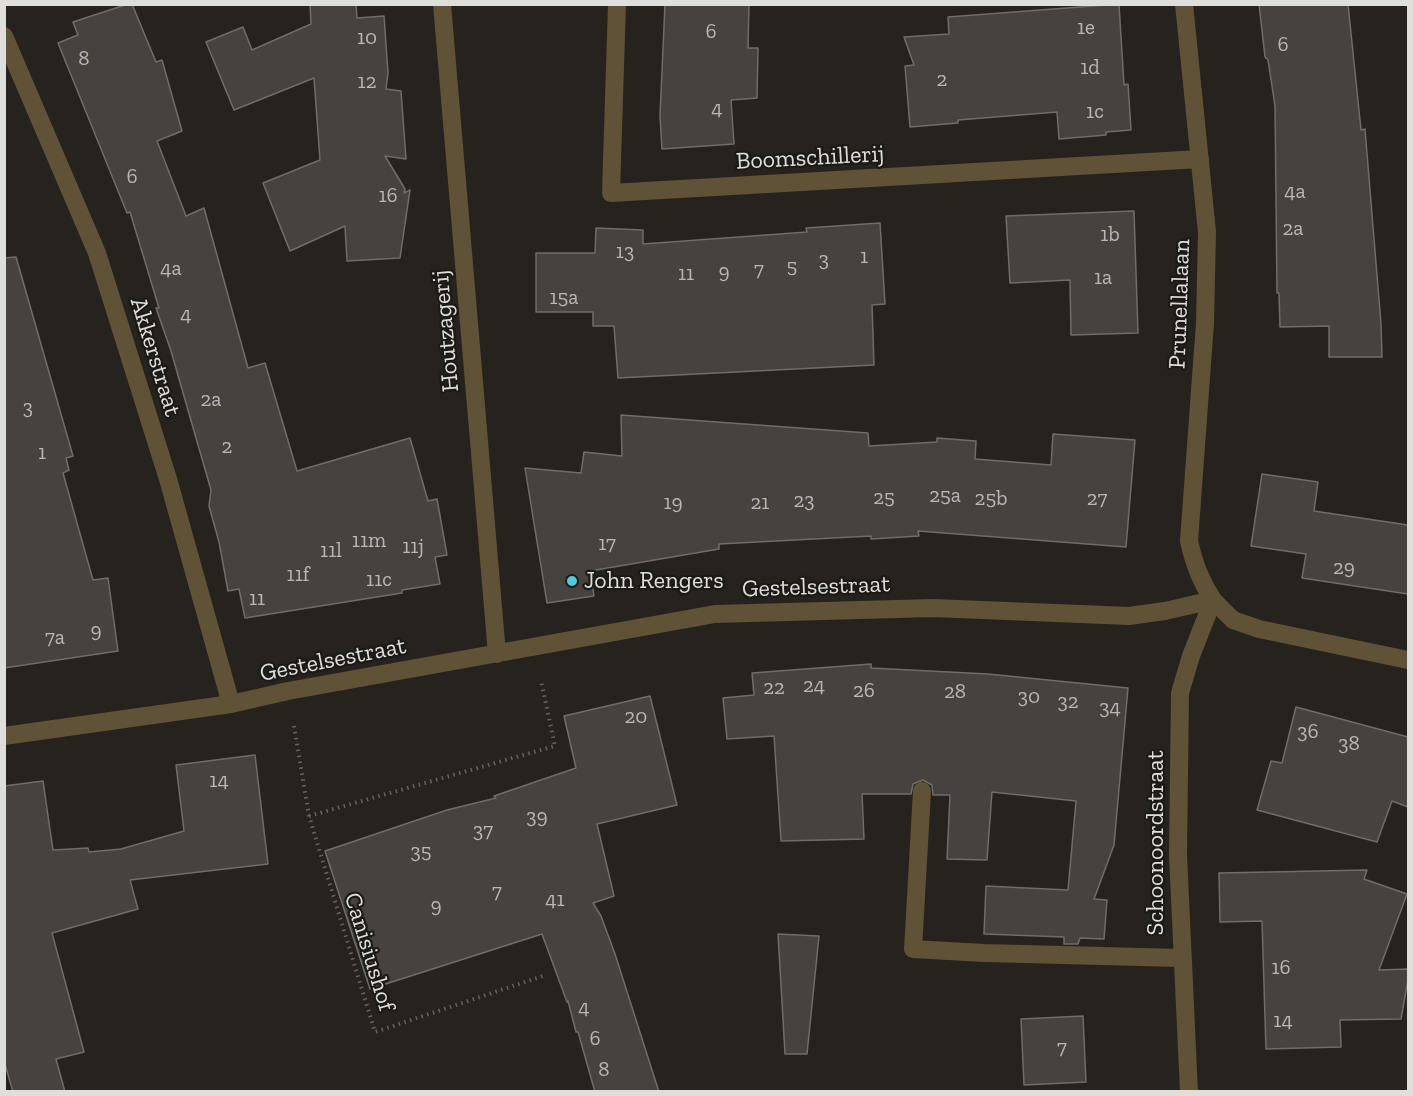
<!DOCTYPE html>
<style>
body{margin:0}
#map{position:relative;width:1413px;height:1096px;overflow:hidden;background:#26231e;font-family:"Zilla Slab",serif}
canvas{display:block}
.frame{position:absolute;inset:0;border:6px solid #e0dedb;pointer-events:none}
</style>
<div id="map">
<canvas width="1413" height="1096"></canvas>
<div class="frame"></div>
</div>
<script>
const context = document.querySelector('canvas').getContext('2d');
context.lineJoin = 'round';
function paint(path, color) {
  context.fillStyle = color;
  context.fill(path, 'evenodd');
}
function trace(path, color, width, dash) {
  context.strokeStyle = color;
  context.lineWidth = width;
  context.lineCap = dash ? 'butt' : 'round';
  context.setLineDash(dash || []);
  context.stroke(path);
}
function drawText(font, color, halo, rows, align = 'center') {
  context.font = font + ' "Zilla Slab",serif';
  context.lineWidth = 4.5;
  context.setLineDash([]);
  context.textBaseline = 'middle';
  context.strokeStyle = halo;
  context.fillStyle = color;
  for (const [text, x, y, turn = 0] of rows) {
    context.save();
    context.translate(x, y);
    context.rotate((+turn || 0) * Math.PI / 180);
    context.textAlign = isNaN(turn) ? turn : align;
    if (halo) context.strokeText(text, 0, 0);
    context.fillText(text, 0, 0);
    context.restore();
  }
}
const building = new Path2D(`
 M 128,4 L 132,4 L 156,62 L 162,60 L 182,131 L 157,141 L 186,216 L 204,208 L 248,368 L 265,363 L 297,471 L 410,438 L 428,501 L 437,499 L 447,555 L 435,557 L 440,584 L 402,590 L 402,593 L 245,618 L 239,589 L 228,591 L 219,542 L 209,506 L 211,490 L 171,351 L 156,308 L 159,308 L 130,212 L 127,213 L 58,43 L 78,35 L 73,22 Z
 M 310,4 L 356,4 L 357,18 L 384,16 L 388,73 L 386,89 L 401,91 L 406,159 L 385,156 L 405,189 L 404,193 L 410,190 L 400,258 L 347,261 L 345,226 L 290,251 L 263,183 L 320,160 L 314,78 L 234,110 L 206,42 L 243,27 L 252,50 L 311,24 Z
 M 665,4 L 749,4 L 748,48 L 758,48 L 757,98 L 731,100 L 734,144 L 662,149 L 660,116 Z
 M 1119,4 L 1124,85 L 1128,84 L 1131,130 L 1106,132 L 1106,135 L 1059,139 L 1057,112 L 958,120 L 958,123 L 910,127 L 905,66 L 914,65 L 904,37 L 949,34 L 948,17 Z
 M 1259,4 L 1348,4 L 1361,130 L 1365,129 L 1381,324 L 1382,357 L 1329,357 L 1329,326 L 1280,327 L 1279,293 L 1277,293 L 1275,106 L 1268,60 L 1265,57 Z
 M 1134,211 L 1138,333 L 1071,335 L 1070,280 L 1010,283 L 1006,216 Z
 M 880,223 L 885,304 L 872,305 L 874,365 L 618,378 L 614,326 L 593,326 L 593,312 L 536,312 L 536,253 L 595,253 L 596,228 L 643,230 L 643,244 L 807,232 L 806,228 Z
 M 16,257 L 73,456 L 66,458 L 69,470 L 63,473 L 93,580 L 108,578 L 118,651 L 4,668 L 4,258 Z
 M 621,415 L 868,433 L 869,446 L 937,442 L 937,438 L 976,441 L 975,459 L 1051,465 L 1053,434 L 1135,440 L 1126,547 L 918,531 L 919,536 L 871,539 L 871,536 L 719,544 L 719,549 L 590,571 L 594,596 L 547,603 L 525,468 L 581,473 L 584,452 L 622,456 Z
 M 1262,474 L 1318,482 L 1314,511 L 1408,525 L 1408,594 L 1302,578 L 1306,554 L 1251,546 Z
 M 871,664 L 871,668 L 988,674 L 1128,688 L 1114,845 L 1094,899 L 1107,900 L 1104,939 L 1080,938 L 1078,944 L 1064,944 L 1064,937 L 984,934 L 986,886 L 1068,890 L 1076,801 L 992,792 L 987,860 L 947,859 L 950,795 L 933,795 L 932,785 L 923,780 L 913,784 L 911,794 L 862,794 L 864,839 L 781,841 L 774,736 L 727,739 L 723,698 L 754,695 L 752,673 Z
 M 650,696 L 677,805 L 597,824 L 614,896 L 593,903 L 601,916 L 615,954 L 659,1092 L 595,1092 L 578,1032 L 576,1032 L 568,1001 L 567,1002 L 542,934 L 370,989 L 325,851 L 447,810 L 496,798 L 494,796 L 576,768 L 564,716 Z
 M 1296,707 L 1408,737 L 1408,807 L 1392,801 L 1377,842 L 1257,810 L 1271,761 L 1282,763 Z
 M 255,755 L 268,864 L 130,880 L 138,909 L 52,933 L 84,1052 L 56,1059 L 65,1092 L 13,1092 L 4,1061 L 4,786 L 43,781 L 53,850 L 88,848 L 89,852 L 121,849 L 184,831 L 176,765 Z
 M 1367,870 L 1364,879 L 1407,894 L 1379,970 L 1408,969 L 1408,980 L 1401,1019 L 1340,1020 L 1341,1047 L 1266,1049 L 1262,921 L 1220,922 L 1219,873 Z
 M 778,934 L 819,936 L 807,1054 L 785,1054 Z
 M 1083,1016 L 1086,1082 L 1024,1085 L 1021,1019 Z`);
const path = new Path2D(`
 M 294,726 L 309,816 L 375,1032 L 543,976
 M 309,816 L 555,746 L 541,681`);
const minor = new Path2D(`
 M 442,4 L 497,654
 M 617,4 L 611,193 L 1200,159
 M 1184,4 L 1207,232 L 1205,323 L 1189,541 C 1194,563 1200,580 1213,600 L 1191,656 L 1180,693 L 1178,855 L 1189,1092
 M 4,36 L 97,253 L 168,479 L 231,704
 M 4,736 L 231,704 L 288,691 L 715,614 L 933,608 L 1129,616 L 1165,611 L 1213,600 L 1233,620 L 1259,629 L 1408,660
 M 922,791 L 913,949 L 984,953 L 1181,958`);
const markers = [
 [572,581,6,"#55cade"]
];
const numberNames = [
 ["1e",1086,28],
 ["6",711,32],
 ["10",367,38],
 ["6",1283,45],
 ["8",84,59],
 ["1d",1090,68],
 ["2",942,80],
 ["12",367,82],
 ["4",717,109],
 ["1c",1095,112],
 ["6",132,177],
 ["4a",1295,192],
 ["16",388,196],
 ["2a",1293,229],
 ["1b",1110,235],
 ["13",625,252],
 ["1",864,257],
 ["3",824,260],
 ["5",792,267],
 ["4a",171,269],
 ["7",759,270],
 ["9",724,272],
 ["11",686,274],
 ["1a",1103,278],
 ["15a",564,298],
 ["4",186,315],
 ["2a",211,400],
 ["3",28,408],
 ["2",227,447],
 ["1",42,453],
 ["25a",945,496],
 ["25",884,498],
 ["25b",991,499],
 ["27",1097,499],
 ["23",804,501],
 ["19",673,503],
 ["21",760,503],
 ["11m",369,541],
 ["17",607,544],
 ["11j",413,547],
 ["11l",331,551],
 ["29",1344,568],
 ["11f",298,575],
 ["11c",379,580],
 ["11",257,599],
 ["9",96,631],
 ["7a",55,638],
 ["24",814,686],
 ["22",774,688],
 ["26",864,691],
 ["28",955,692],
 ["30",1029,697],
 ["32",1068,702],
 ["34",1110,708],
 ["20",636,717],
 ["36",1308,732],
 ["38",1349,744],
 ["14",219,781],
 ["39",537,817],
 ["37",483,831],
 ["35",421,852],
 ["7",497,892],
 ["41",555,900],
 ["9",436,906],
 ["16",1281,968],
 ["4",584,1008],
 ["14",1283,1021],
 ["6",595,1039],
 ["7",1062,1048],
 ["8",604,1070]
];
const streetNames = [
 ["Boomschillerij",810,158,-3],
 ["Prunellalaan",1180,304,-88],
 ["Houtzagerij",446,331,-95],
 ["Akkerstraat",155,357,73],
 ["Gestelsestraat",816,587,-2],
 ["Gestelsestraat",333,660,-11],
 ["Schoonoordstraat",1156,843,-90],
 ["Canisiushof",369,952,73]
];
const poiNames = [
 ["John Rengers",584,581]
];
paint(building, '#46433e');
trace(building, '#706d67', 1.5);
trace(path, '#66635f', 4, [1.5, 4.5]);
trace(minor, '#5f5236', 18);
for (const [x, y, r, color] of markers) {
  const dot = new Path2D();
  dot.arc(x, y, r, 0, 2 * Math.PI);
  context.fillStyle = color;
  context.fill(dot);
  trace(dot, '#1c1a15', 2);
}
drawText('21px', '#bab7b4', null, numberNames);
drawText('24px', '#e0dedb', '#1c1a15', streetNames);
drawText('24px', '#e0dedb', '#1c1a15', poiNames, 'left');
</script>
